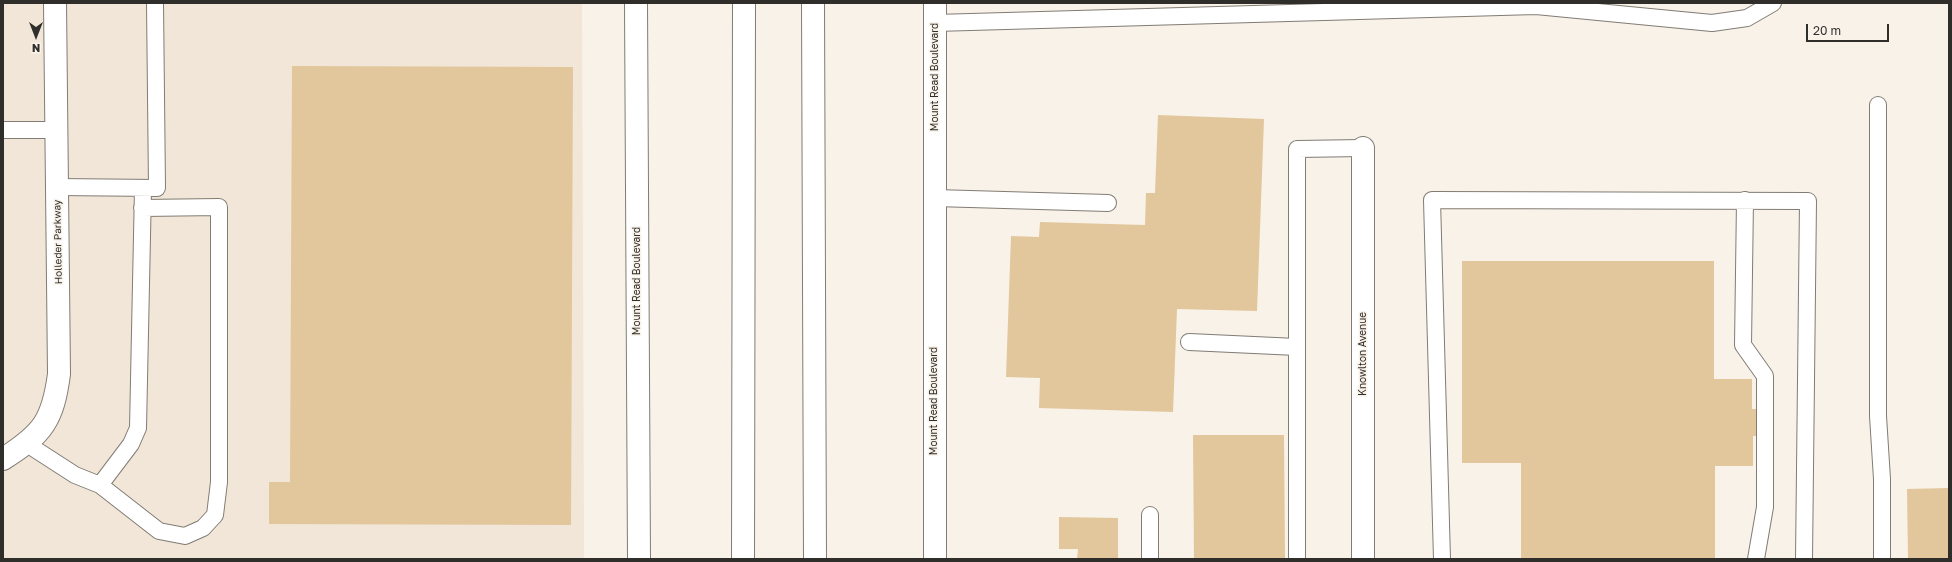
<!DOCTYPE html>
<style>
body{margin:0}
#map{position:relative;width:1952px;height:562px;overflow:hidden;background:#f8f2e9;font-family:"Golos Text",sans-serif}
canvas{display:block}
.frame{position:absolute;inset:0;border:4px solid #302e2b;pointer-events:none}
.north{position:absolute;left:16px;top:16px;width:40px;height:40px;-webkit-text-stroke:3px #f8f2e9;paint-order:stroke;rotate:180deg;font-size:11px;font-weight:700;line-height:16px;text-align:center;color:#302e2b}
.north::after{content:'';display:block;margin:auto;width:14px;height:18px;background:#302e2b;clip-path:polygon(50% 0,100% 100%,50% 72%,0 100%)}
.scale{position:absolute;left:1806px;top:24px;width:83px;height:18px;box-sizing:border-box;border:2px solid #302e2b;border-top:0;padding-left:5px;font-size:12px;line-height:14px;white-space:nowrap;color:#302e2b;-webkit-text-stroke:3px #f8f2e9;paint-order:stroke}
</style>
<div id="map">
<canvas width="1952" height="562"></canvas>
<div class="frame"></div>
<div class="north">N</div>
<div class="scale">20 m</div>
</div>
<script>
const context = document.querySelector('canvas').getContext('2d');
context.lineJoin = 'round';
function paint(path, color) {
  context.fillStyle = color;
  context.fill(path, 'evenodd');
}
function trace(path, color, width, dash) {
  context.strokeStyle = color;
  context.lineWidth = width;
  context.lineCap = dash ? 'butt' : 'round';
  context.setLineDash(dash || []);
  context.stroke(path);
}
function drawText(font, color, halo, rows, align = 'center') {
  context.font = font + ' "Golos Text",sans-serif';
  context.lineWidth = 3;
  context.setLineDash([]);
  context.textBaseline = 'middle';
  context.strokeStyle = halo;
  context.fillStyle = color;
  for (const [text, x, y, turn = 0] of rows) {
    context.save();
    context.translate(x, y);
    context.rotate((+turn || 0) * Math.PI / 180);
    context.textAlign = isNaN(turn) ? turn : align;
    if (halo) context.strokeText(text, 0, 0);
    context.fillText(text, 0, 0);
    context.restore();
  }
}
const built = new Path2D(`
 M 3,3 L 582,3 L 584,559 L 3,559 Z`);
const building = new Path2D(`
 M 292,66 L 573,67 L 571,525 L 269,524 L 269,482 L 290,482 Z
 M 1158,115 L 1264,119 L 1257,311 L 1177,309 L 1173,412 L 1039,408 L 1040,378 L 1006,377 L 1011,236 L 1039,237 L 1040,222 L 1145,225 L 1146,193 L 1155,193 Z
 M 1462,261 L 1714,261 L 1714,379 L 1752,379 L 1752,409 L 1766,409 L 1766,436 L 1753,436 L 1753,466 L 1715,466 L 1715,559 L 1521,559 L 1521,463 L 1462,463 Z
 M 1193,435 L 1284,435 L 1285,559 L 1194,559 Z
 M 1949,488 L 1949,559 L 1908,559 L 1907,489 Z
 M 1059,517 L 1118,518 L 1118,559 L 1077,559 L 1078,549 L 1059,549 Z`);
const service = new Path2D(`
 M 935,23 L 1536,6 L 1712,23 L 1747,18 L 1773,3
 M 1878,105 L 1878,416 L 1882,479 L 1882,559
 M 3,130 L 57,130
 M 57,187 L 157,188 L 155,3
 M 935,198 L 1108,203
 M 1745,200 L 1743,345 L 1765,376 L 1765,507 L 1756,559
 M 142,208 L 219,207 L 219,482 L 215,515 L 203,528 L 185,536 L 159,531 L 100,485 L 131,444 L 138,428 L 143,188
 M 1189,342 L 1297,347
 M 27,444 L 75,475 L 100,485
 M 1150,515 L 1150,559
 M 1297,559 L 1297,149 L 1363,148
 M 1442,559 L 1432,200 L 1808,201 L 1804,559`);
const minor = new Path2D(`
 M 1363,148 L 1363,559
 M 3,459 C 43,434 53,420 59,374 L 55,3`);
const tertiary = new Path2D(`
 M 636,3 L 639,559
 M 935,559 L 935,3`);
const secondary = new Path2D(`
 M 813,3 L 815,559
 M 743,559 L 744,3`);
const streetNames = [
 ["Mount Read Boulevard",935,77,-90],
 ["Holleder Parkway",58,242,-91],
 ["Mount Read Boulevard",637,281,-90],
 ["Knowlton Avenue",1363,354,-90],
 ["Mount Read Boulevard",934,401,-90]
];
paint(built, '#f1e6d7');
paint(building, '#e2c69c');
trace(service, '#817c74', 18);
trace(minor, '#817c74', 24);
trace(tertiary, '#817c74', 24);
trace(secondary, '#817c74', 24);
trace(service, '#fff', 16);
trace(minor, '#fff', 22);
trace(tertiary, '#fff', 22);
trace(secondary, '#fff', 22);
drawText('10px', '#302e2b', '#f8f2e9', streetNames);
</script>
